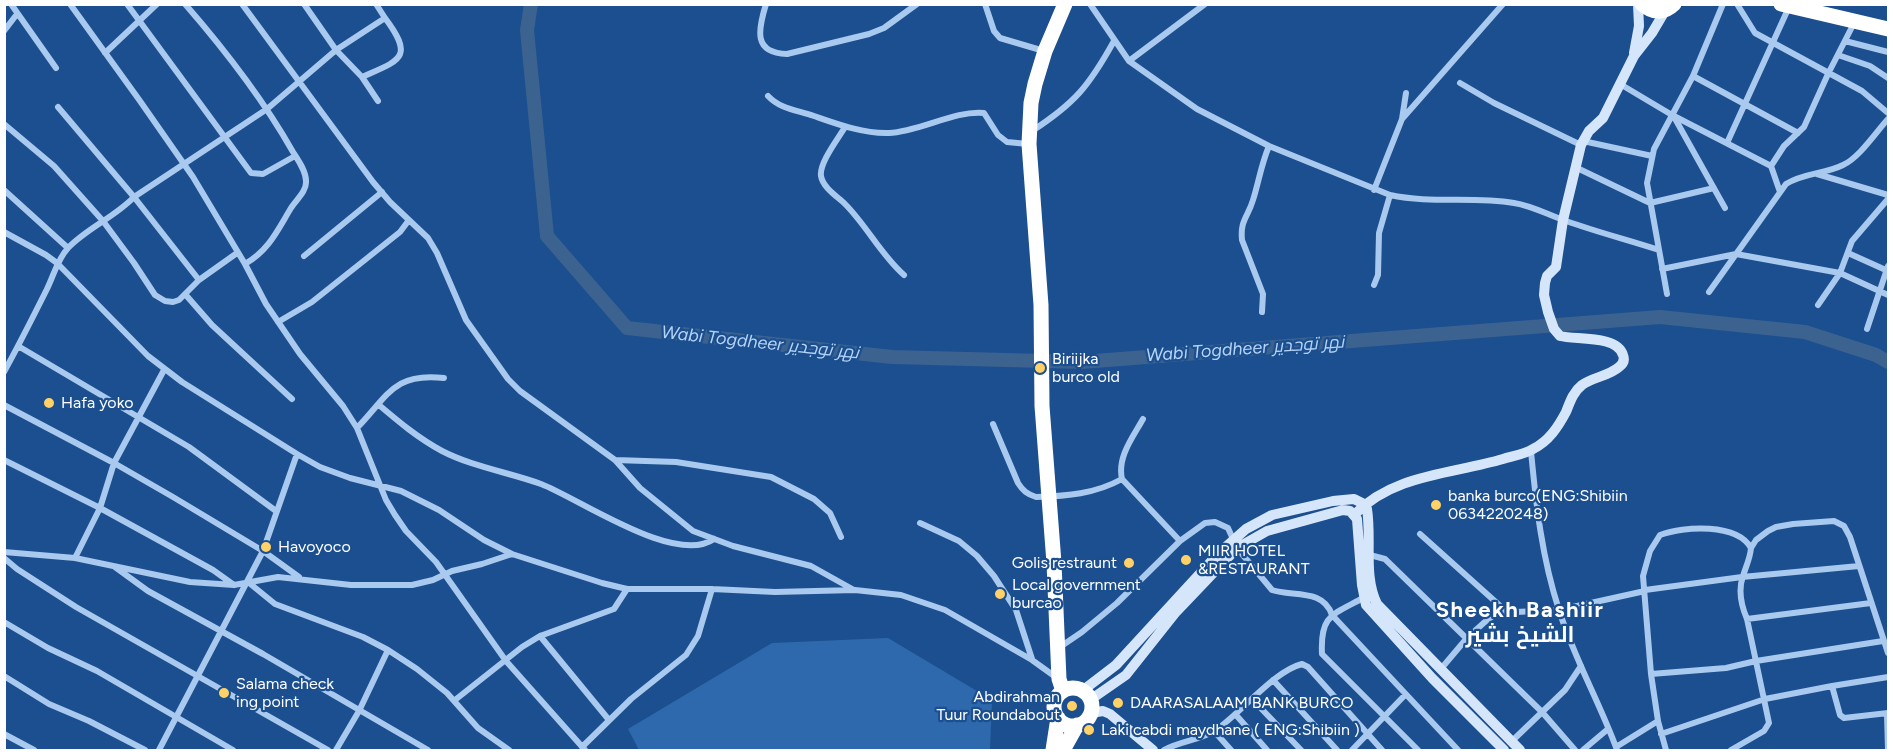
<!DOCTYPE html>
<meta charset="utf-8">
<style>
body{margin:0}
#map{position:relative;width:1893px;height:755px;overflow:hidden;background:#1b4f8f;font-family:Figtree,sans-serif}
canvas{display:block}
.frame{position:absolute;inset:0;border:6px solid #fff;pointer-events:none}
</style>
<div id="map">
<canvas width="1893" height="755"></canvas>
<div class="frame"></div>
</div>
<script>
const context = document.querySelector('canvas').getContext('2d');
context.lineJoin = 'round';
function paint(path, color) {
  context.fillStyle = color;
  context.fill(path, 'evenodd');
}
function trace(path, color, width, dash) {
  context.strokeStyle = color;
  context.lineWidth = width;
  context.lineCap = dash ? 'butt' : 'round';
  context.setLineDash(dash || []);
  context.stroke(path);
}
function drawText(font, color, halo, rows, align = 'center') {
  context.font = font + ' Figtree,Cairo,sans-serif';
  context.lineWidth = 4.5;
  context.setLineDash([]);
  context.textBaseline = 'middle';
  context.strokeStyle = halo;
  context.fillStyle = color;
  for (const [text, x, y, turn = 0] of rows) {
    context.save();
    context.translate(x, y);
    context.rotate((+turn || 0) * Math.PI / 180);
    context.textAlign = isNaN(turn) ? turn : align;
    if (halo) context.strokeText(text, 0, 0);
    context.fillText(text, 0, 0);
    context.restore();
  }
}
const green = new Path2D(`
 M 888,638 L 992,700 L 990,750 L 639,750 L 628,729 L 772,643 Z`);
const river = new Path2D(`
 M 531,4 L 527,30 L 547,236 L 627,328 L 892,357 L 1082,362 L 1660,317 L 1805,332 L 1876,355 L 1888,362`);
const street = new Path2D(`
 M 11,4 L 56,68
 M 70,4 L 140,101 L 193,177 L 245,264 L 266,304 L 300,354 L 343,406 L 357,428 L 386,500 L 395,515 L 406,531 L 436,562 L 506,661 L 585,750
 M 127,4 L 251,173 L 263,174 L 295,156
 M 185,4 C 225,50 263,99 293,152 C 298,160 306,171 306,181 C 307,191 296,200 291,208 C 277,231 269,250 245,264
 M 242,4 L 373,182 L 390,202 L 428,238 L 437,253 L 466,320 L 508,379 L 520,391 L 615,460 L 640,488 L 693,531 L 733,546 L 811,566 L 854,590
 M 304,4 L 336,50 L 362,77 L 378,101
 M 766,4 C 758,30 753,53 787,54 L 869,34 L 884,28 L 917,4
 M 985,4 L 994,31 L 1000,38 L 1044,51
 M 1090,4 L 1129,61 L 1197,109 L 1269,146 L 1390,195 C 1431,204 1473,196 1514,203 C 1533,206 1548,215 1566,221 C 1597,232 1628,240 1659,250
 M 1737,4 L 1755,33 L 1862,91 L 1888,113
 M 4,31 L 17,14
 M 1845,41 L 1888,52
 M 105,53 L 157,4
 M 1838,55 L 1870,66 L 1888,78
 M 1129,61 L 1205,4
 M 1693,76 L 1798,133
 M 362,77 C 400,60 415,58 385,18
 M 1460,83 L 1494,103 L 1581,145
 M 1620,84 L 1672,115 L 1771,166
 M 768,96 C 780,109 797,110 814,116 C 837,124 864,134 889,133 C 919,132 955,110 984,113 L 998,135 L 1007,142 L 1028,144
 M 58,107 L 134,197 L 199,280
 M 1673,115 L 1725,208
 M 1402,119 L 1503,4
 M 4,124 L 54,166 L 103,221 L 134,263 L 155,295 L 165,301 L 173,302 L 179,300 L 199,280 L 237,253
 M 845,127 C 838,139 819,163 821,176 C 823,188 838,197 845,204 C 867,226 881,255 904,275
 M 1032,131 C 1075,103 1089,86 1114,41
 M 1583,141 L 1652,156
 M 1727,143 L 1789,7
 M 1575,167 L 1650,203 L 1714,188
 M 1817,174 L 1888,195
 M 4,190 L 68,248
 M 1374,190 L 1402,119 L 1406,93
 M 1780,192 L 1771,166 L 1784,146 L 1804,127 L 1828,74 L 1854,23
 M 4,232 L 46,255 L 57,263 L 148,356 L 182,382 L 297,454 L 320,467 L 350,478 L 401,491 L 439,510 L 484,540 L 512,554 L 602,583 L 627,589 L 712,589 L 775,592 L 855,590 L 901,595 L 945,610 L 1032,660 L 1057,678
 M 1848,253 L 1888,271
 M 304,256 L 382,192
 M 1662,269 L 1736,254 L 1840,273 L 1888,295
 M 1374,285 L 1378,275 L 1379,233 L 1390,195
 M 1709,292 L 1786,184 C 1803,173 1825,174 1843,165 C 1859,158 1876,132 1888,119
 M 185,294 L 212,325 L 292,399
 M 1667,294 L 1647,183 L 1654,149 L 1693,76 L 1723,4
 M 1818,305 L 1840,273 L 1852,241 L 1888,199
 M 1262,312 L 1263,294 L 1242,240 C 1240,220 1248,217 1253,200 C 1259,181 1261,165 1269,146
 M 278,322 L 312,302 L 400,232 L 409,220
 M 1867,329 L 1888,266
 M 18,346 L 189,447 L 276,511
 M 4,372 C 19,345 33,317 47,289 C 54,275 57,260 68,248 C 87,228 115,217 134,197 L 267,109 L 336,50 L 385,18 L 376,4
 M 4,405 L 114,463 L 173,497 L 263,551 L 299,577
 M 379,405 C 399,422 418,438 442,451 C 473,467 508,472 541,484 C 580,499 675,566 714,539
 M 1143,419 C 1133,437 1117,457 1122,479 L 1180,541
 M 993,424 L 1018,483 C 1023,491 1027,494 1036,497 C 1067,496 1095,494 1122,479
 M 357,428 C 388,396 394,372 444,378
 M 1531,451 C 1536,505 1542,558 1559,610 C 1574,658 1600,703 1617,750
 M 4,460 L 100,508 L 213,570 L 234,585
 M 615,460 L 676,462 L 771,477 L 814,499 L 830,513 L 841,537
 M 920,523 L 959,541 L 977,556 L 994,576 L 1016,610 L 1032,659
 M 1420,534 L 1508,613
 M 1751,548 L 1756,540 L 1768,531 L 1776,527 L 1793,524 L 1834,521 L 1844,526 L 1850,537 L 1888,653
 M 4,552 L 75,558 L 190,582 L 234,585 L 278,577 L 351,585 L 412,585 L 433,580 L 452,571 L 482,564 L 512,554
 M 1366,554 L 1385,559 L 1542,712 L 1575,750
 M 4,558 L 17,569 L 76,607 L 328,750
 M 75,558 L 100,508 L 114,463 L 164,370
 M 115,567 L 148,591 L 263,654 L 428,750
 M 248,582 L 275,604 L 363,637 L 388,650 L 417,669 L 447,693 L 478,728 L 509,750
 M 1645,590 L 1742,577 L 1859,566
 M 1363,598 C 1332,615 1320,615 1322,654 L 1418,750
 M 1747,619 L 1871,603
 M 4,622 L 48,648 L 97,671 L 233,750
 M 540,636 L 609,720
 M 1060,647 L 1082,632 L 1117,603 L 1180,541 L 1205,523 L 1215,522 L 1228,528 L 1237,548 L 1272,590 C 1292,597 1323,588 1332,615 L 1458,750
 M 1440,670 L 1467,638 L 1487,620 L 1493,616 L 1516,612 L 1559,610 L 1645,591
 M 1651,674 L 1726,668 L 1756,661 L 1883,641
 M 4,676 L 49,704 L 89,721 L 145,750
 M 1273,680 L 1337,750
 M 1832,686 L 1840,715 L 1844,718 L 1888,713
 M 455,700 L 522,647 L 540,636 L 614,609 L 627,589
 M 1253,700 L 1301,750
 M 1887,714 L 1888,750
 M 1236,715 L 1267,750
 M 1214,731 L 1231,750
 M 4,734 L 34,750
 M 1661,734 L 1765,699 L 1832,686 L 1888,677
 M 1511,742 L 1565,690 L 1581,666
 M 582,747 L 631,699 L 686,655 L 698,636 L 712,589
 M 1616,747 L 1658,721
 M 159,750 L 263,551 L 297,454
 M 336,750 L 359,711 L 388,650
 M 1164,750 C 1180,741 1201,740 1216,730 C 1242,712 1274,671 1302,664 L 1308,667 L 1382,750
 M 1352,750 L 1405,695
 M 1583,750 L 1608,729
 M 1666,750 L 1658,721 L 1651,674 L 1643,576 L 1650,551 L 1660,535 C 1684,526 1737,523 1751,548 C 1750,559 1746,566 1743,576 C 1738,590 1741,605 1747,619 L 1769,723 L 1764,731 L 1731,750`);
const secondary = new Path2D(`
 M 1634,53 L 1639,26 L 1638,4
 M 1355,514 C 1394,474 1452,474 1503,459 C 1513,456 1525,454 1533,449 C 1549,441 1558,427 1566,412 C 1570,402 1573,392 1582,385 C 1593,377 1609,376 1619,367 C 1623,364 1625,360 1623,355 C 1617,335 1576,340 1560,336 L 1554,329 L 1548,312 L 1544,295 L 1545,283 L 1547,276 L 1556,267 L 1563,220 L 1581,145 L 1589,131 L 1603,118 L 1634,56 L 1652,33 L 1665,11
 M 1082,691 L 1116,665 L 1219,553 L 1246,529 L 1272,515 L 1333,501 L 1354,499 L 1364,504 L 1367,509 C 1372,541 1363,575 1377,604 L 1520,750
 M 1090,700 L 1126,675 L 1176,612 L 1237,548 L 1267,531 L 1343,510 L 1350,511 L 1357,519 L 1362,585 L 1366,605 L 1432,678 L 1504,750
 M 1091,713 L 1103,711 L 1110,714 L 1153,750`);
const highway = new Path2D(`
 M 1642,4 C 1652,13 1664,14 1674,4
 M 1781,4 L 1888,29
 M1054 707a19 19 0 1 1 38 0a19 19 0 1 1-38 0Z
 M 1063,691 L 1059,679 L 1054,563 L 1042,406 L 1041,305 L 1029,144 L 1031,103 L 1035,84 L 1045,51 L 1065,4
 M 1053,750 L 1058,718
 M 1063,750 L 1077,725`);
const markers = [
 [1040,368,6,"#ffd166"],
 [49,403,6,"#ffd166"],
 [1436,505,6,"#ffd166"],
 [266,547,6,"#ffd166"],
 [1186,560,6,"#ffd166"],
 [1129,563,6,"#ffd166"],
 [1000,594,6,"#ffd166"],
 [224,693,6,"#ffd166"],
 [1118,703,6,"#ffd166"],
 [1072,706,6,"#ffd166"],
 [1089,730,6,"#ffd166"]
];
const poiNames = [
 ["Biriijka",1052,359],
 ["burco old",1052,377],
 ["Hafa yoko",61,403],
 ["banka burco(ENG:Shibiin",1448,496],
 ["0634220248)",1448,514],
 ["Havoyoco",278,547],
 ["MIIR HOTEL",1198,551],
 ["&RESTAURANT",1198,569],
 ["Golis restraunt",1117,563,"right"],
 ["Local government",1012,585],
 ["burcao",1012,603],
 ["Salama check",236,684],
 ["ing point",236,702],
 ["Abdirahman",1060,697,"right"],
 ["Tuur Roundabout",1060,715,"right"],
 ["DAARASALAAM BANK BURCO",1130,703],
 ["Laki cabdi maydhane ( ENG:Shibiin )",1101,730]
];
const waterNames = [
 ["Wabi Togdheer نهر توجدير",760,343,6],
 ["Wabi Togdheer نهر توجدير",1245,349,-4]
];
const districtNames = [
 ["Sheekh Bashiir",1520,611],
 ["الشيخ بشير",1520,636]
];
paint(green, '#2e69ad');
trace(river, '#3c6290', 14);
trace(street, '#a9c9ee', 6);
trace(secondary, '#d6e6fa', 10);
trace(highway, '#fff', 15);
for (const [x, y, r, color] of markers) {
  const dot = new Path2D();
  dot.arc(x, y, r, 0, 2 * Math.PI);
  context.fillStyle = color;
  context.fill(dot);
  trace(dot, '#1b4f8f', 2);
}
drawText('16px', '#fff', '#1b4f8f', poiNames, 'left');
drawText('italic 18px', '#b5d3f5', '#1b4f8f', waterNames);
context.letterSpacing = '1.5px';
drawText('bold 22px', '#fff', '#1b4f8f', districtNames);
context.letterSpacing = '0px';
</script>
